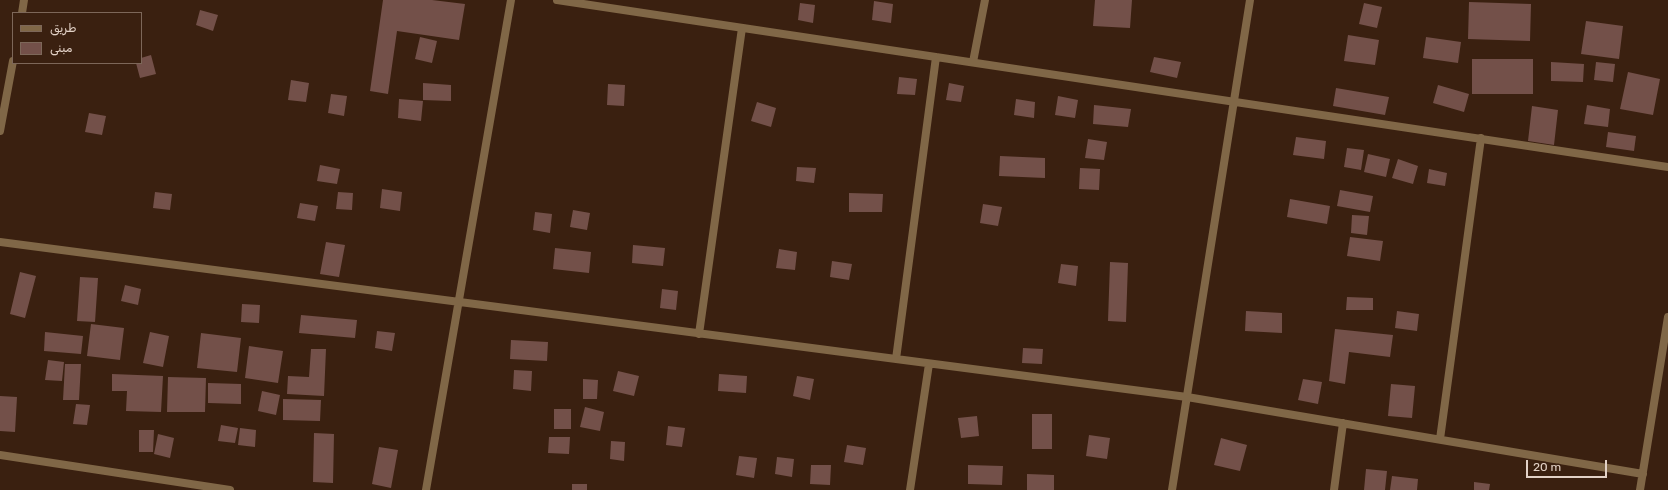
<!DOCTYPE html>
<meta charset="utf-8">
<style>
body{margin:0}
#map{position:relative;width:1668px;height:490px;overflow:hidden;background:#3a2010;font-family:Rubik,Vazirmatn,sans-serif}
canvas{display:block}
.legend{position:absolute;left:12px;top:12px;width:130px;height:52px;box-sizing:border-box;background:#3a2010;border:1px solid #7d6759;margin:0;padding:5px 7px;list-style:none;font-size:12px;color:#e2d1c6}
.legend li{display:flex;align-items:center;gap:8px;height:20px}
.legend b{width:20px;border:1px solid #7d6759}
.scale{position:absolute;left:1526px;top:460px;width:81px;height:18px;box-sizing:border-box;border:2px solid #e2d1c6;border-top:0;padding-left:5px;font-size:12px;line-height:14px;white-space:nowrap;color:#e2d1c6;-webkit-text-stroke:3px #3a2010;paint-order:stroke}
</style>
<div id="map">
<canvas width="1668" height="490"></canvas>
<ul class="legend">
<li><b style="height:5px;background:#806747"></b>طريق</li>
<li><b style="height:11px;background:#735049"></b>مبنى</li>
</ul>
<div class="scale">20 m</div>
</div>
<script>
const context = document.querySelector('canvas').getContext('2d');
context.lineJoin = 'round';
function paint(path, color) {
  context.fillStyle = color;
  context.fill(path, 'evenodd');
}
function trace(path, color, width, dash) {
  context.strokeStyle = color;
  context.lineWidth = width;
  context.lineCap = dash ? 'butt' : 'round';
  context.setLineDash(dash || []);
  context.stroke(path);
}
const building = new Path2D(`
 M 383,0 L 432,0 L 465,4 L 459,40 L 397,31 L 388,94 L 370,91 Z
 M 1095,0 L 1132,0 L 1130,28 L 1093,26 Z
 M 874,1 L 893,4 L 891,23 L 872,20 Z
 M 1469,2 L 1531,4 L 1530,41 L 1468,39 Z
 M 800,3 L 815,5 L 813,23 L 798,20 Z
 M 1364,3 L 1382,7 L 1377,28 L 1359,24 Z
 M 200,10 L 218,15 L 213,31 L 196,25 Z
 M 1586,21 L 1623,26 L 1619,59 L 1581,54 Z
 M 1348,35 L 1379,40 L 1375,65 L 1344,61 Z
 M 420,37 L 437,41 L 432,63 L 415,59 Z
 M 1426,37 L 1461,42 L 1458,63 L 1423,58 Z
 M 151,55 L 156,74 L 140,78 L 136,63 L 141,63 L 141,58 Z
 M 1154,57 L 1181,62 L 1177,78 L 1150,72 Z
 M 1472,59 L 1533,59 L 1533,94 L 1472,94 Z
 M 1551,62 L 1584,64 L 1583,82 L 1551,81 Z
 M 1596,62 L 1615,64 L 1613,82 L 1594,80 Z
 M 1628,72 L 1660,79 L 1653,115 L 1620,109 Z
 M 899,77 L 917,79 L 915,95 L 897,94 Z
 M 291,80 L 309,83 L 306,102 L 288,100 Z
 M 423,83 L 451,85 L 451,101 L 423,100 Z
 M 949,83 L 964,86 L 961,102 L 946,100 Z
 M 608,84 L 625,85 L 624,106 L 607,105 Z
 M 1438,85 L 1469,94 L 1464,112 L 1433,103 Z
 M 1336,88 L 1389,97 L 1385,115 L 1333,106 Z
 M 331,94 L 347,96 L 344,116 L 328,113 Z
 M 1058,96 L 1078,100 L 1075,118 L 1055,115 Z
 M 399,99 L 423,101 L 421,121 L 398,118 Z
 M 1016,99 L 1035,102 L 1034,118 L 1014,115 Z
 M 757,102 L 776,108 L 771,127 L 751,121 Z
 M 1094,105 L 1131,109 L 1128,127 L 1093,124 Z
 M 1587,105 L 1610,109 L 1608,127 L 1584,124 Z
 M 1532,106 L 1558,110 L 1554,145 L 1528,141 Z
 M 89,113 L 106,116 L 102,135 L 85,132 Z
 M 1608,132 L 1636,136 L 1634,151 L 1606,147 Z
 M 1296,137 L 1326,141 L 1324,159 L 1293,155 Z
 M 1088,139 L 1107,142 L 1104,160 L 1085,158 Z
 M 1347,148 L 1364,150 L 1361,170 L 1344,167 Z
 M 1368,154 L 1390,159 L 1386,177 L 1364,172 Z
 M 1000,156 L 1045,158 L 1045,178 L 999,176 Z
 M 1398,159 L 1418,166 L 1413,184 L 1392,178 Z
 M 320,165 L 340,169 L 337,184 L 317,181 Z
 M 797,167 L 816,168 L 814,183 L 796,181 Z
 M 1080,168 L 1100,169 L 1099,190 L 1079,189 Z
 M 1429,169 L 1447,173 L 1445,186 L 1427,183 Z
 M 382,189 L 402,192 L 400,211 L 380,208 Z
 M 1340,190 L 1373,196 L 1370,212 L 1337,206 Z
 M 155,192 L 172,194 L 170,210 L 153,208 Z
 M 338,192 L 353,193 L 352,210 L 336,209 Z
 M 849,193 L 883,194 L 882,212 L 849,212 Z
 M 1290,199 L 1330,206 L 1327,224 L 1287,217 Z
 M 300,203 L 318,206 L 315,221 L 297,218 Z
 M 983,204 L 1002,207 L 998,226 L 980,223 Z
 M 573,210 L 590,213 L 587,230 L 570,227 Z
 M 535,212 L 552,214 L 550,233 L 533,230 Z
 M 1352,215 L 1369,216 L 1367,235 L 1351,233 Z
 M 1350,237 L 1383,241 L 1380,261 L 1347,256 Z
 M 326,242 L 345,245 L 339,277 L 320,274 Z
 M 633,245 L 665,248 L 663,266 L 632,263 Z
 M 555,248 L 591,252 L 589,273 L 553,269 Z
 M 779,249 L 797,252 L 795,270 L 776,268 Z
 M 832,261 L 852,264 L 849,280 L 830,277 Z
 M 1110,262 L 1128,263 L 1126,322 L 1108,321 Z
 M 1061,264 L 1078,266 L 1076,286 L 1058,283 Z
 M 20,272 L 36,276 L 25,318 L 10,314 Z
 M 80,277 L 98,278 L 95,322 L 77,321 Z
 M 125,285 L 141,289 L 138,305 L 121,301 Z
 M 662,289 L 678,291 L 676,310 L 660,308 Z
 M 1347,297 L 1373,298 L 1373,310 L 1346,310 Z
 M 242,304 L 260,305 L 259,323 L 241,322 Z
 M 1246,311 L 1282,313 L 1282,333 L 1245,331 Z
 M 1397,311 L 1419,314 L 1417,331 L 1395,328 Z
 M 301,315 L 357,320 L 355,338 L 299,333 Z
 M 91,324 L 124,328 L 120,360 L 87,356 Z
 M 1335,329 L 1393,335 L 1390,357 L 1349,352 L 1345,384 L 1329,381 Z
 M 377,331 L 395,333 L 392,351 L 375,348 Z
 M 45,332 L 83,336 L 81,354 L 44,351 Z
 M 150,332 L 169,336 L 163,367 L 143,363 Z
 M 201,333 L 241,338 L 237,372 L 197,368 Z
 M 511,340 L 548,342 L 547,361 L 510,359 Z
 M 249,346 L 283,351 L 278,383 L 245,378 Z
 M 1023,348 L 1043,349 L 1042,364 L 1022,363 Z
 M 311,349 L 326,349 L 324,396 L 287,394 L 288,376 L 309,377 Z
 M 48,360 L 64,362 L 62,381 L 45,380 Z
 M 65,364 L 81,364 L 79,400 L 63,400 Z
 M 514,370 L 532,371 L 531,391 L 513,389 Z
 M 618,371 L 639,376 L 634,396 L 613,391 Z
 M 112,374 L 163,376 L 161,412 L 126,411 L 127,391 L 112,391 Z
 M 719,374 L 747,376 L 746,393 L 718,391 Z
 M 797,376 L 814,379 L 810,400 L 793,396 Z
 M 168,377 L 206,378 L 205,412 L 167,412 Z
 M 583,379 L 598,380 L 597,399 L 583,399 Z
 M 1303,379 L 1322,382 L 1318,404 L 1298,400 Z
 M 208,383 L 241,384 L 241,404 L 208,403 Z
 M 1391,384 L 1415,386 L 1412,418 L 1388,416 Z
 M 262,391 L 280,395 L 276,415 L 258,411 Z
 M 0,396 L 17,397 L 15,432 L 0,431 Z
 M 283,399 L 321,400 L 320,421 L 283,420 Z
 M 76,404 L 90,405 L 87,425 L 73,424 Z
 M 585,407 L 604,412 L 600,431 L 580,427 Z
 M 554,409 L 571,409 L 571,429 L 554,429 Z
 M 1032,414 L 1052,414 L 1052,449 L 1032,449 Z
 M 977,416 L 979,436 L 961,438 L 958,418 Z
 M 221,425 L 238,428 L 235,443 L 218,441 Z
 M 668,426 L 685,428 L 682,447 L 666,445 Z
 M 240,428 L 256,430 L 255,447 L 238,445 Z
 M 139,430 L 154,430 L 153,452 L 139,452 Z
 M 314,433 L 334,434 L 333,483 L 313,482 Z
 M 158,434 L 174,438 L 170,458 L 154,454 Z
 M 1089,435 L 1110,438 L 1107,459 L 1086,456 Z
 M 549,437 L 570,437 L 569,454 L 548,453 Z
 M 1221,438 L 1247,445 L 1240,471 L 1214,465 Z
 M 611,441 L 625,442 L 624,461 L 610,459 Z
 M 847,445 L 866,448 L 863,465 L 844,462 Z
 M 379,447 L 398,450 L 391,488 L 372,484 Z
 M 739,456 L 757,458 L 754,478 L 736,475 Z
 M 777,457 L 794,459 L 792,477 L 775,474 Z
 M 811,465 L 831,465 L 830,485 L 810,484 Z
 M 968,465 L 1003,466 L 1002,485 L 968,484 Z
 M 1366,469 L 1387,471 L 1385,490 L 1364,490 Z
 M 1027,474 L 1054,475 L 1054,490 L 1027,490 Z
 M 1392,476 L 1418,479 L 1417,490 L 1390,490 Z
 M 1474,482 L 1490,484 L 1489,490 L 1474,490 Z
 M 572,484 L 587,484 L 587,490 L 572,490 Z`);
const minor = new Path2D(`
 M 557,0 L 1668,167
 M 22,13 L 24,0
 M 973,62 L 985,0
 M 0,131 L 13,61
 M 0,242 L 1187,397 L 1643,474
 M 699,334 L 742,28
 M 896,359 L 936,57
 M 1440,439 L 1481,138
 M 0,455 L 230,490
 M 426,490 L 511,0
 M 910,490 L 929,364
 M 1172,490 L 1250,0
 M 1334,490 L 1343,423
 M 1640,490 L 1668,317`);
paint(building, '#735049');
trace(minor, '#806747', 8);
</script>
